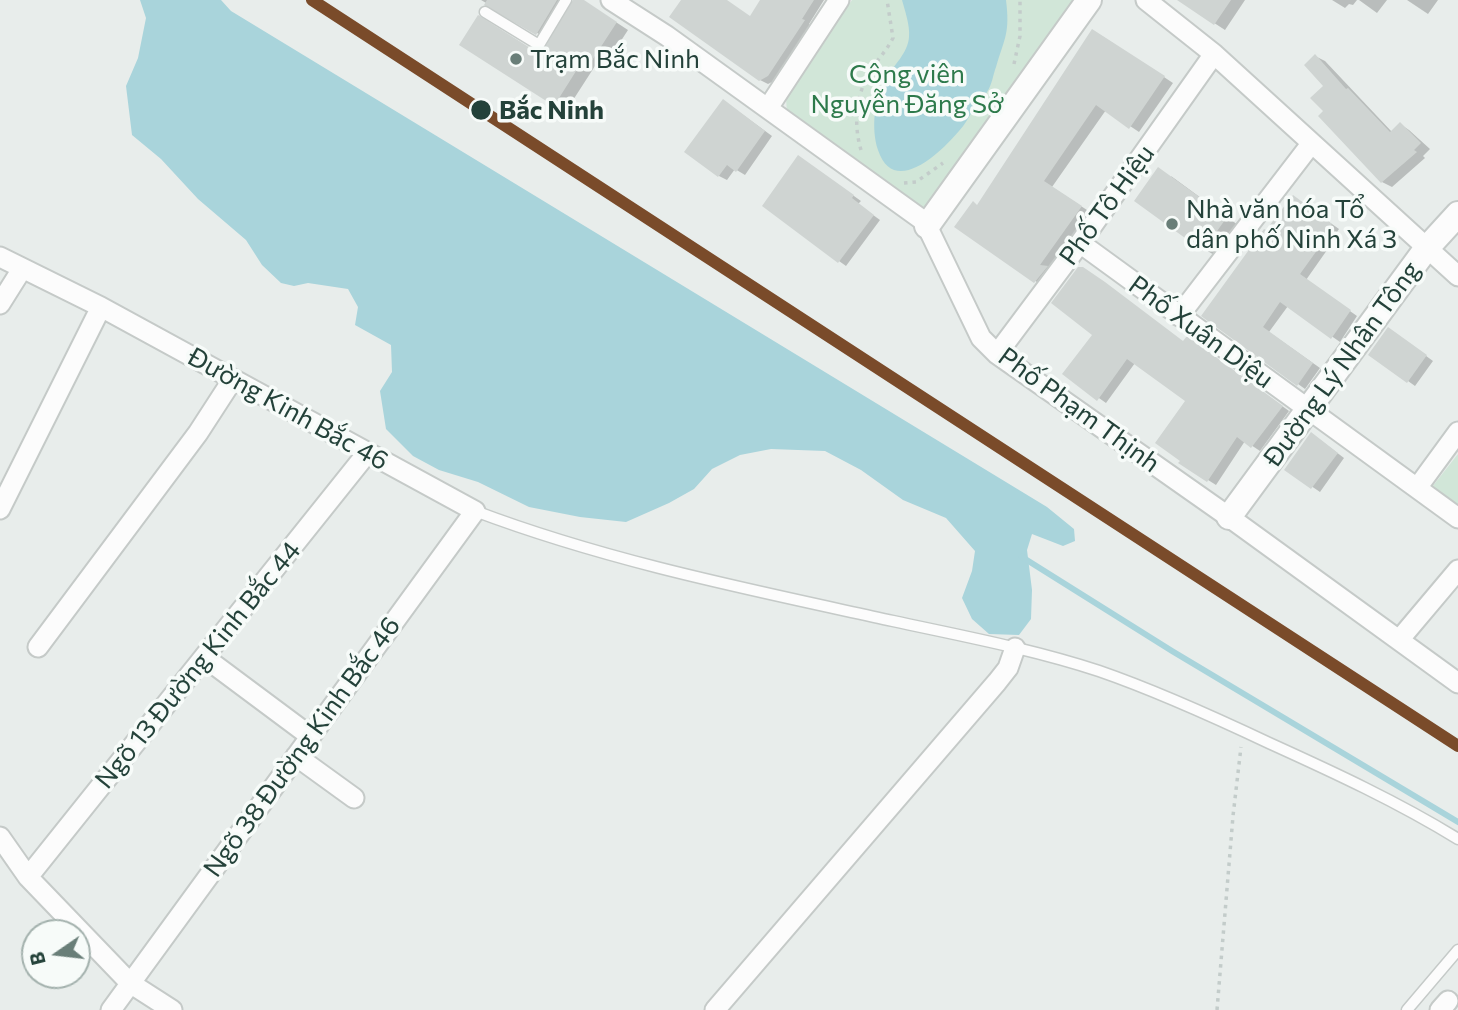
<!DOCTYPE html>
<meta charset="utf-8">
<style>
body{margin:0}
#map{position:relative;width:1458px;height:1010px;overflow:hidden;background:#e8edeb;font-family:Commissioner,sans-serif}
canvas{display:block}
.north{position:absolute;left:21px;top:919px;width:70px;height:70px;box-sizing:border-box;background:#f7fbf9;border:2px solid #a3b1ad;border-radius:50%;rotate:256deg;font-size:19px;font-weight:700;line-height:28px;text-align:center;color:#24423a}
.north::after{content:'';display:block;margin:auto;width:24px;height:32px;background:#697e78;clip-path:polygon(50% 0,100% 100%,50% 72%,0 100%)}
</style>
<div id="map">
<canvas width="1458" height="1010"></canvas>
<div class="north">B</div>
</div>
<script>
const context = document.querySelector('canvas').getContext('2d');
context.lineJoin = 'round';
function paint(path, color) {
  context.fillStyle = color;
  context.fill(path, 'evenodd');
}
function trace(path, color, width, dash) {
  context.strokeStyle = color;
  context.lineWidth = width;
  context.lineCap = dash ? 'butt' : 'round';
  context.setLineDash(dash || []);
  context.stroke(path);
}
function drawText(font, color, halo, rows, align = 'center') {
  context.font = font + ' Commissioner,sans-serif';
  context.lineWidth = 7;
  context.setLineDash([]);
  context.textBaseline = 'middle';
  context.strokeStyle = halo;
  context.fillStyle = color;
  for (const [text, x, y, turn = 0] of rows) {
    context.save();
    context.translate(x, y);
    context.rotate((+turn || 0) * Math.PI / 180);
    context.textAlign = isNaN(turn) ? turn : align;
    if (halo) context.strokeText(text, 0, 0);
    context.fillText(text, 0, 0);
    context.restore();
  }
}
const green = new Path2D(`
 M 852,0 L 1075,0 L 934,207 L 917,208 L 787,113 L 786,98 Z
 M 1458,454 L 1458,507 L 1432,487 Z`);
const water = new Path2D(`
 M 140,0 L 221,0 L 231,11 L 1047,507 L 1074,529 L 1075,541 L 1063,546 L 1032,534 L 1027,550 L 1032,590 L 1031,619 L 1019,635 L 989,634 L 972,619 L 962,598 L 972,571 L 975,551 L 946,518 L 903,500 L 861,470 L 825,451 L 771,449 L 740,455 L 712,469 L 694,489 L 669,503 L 626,522 L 580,517 L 529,507 L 478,482 L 439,470 L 413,456 L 386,429 L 380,391 L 392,372 L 391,345 L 355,325 L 358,307 L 348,289 L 308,283 L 294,286 L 281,283 L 262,265 L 246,240 L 198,199 L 161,159 L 132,135 L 126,86 L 138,58 L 146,18 Z
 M 902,0 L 1006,0 C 1010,33 1005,37 996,67 C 993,75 992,85 987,92 C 984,98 978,103 974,109 C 969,116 965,125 959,131 C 941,152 894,198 878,150 C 871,129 874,98 886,78 C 894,65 908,53 909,37 C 910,25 905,11 902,0 Z`);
const shadow = new Path2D(`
 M 481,0 L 567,0 L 544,37 Z
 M 574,0 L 596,9 L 628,30 L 602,70 L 595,66 L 566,111 L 554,104 L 536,53 L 543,54 Z
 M 683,0 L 725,0 L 751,18 L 762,0 L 824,0 L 809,24 L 811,26 L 772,82 L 768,84 L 760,80 Z
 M 1179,0 L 1245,0 L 1225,30 Z
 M 1332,0 L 1357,0 L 1353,5 L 1349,4 L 1345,8 Z
 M 1359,0 L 1387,0 L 1377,13 Z
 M 1407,0 L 1438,0 L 1428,14 Z
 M 1102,36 L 1173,83 L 1139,132 L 1106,110 L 1052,187 L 1090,212 L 1050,269 L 1044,287 L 957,226 L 978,206 Z
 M 1315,56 L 1325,61 L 1392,132 L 1400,124 L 1409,130 L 1430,149 L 1423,156 L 1425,158 L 1392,187 L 1382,182 L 1325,112 L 1325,86 Z
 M 731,106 L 772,136 L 745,175 L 735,169 L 727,180 L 719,176 Z
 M 806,162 L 861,201 L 858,204 L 880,220 L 846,266 L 839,261 Z
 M 1171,176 L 1238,225 L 1216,256 L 1204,249 Z
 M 1301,202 L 1339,229 L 1337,232 L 1339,233 L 1306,280 L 1357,316 L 1340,342 L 1288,306 L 1269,332 L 1320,368 L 1305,389 L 1204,316 L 1266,232 Z
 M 1396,334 L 1433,361 L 1415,386 L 1408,381 Z
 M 1185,342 L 1195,343 L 1289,411 L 1260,451 L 1245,441 L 1216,485 L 1181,463 L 1187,400 L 1135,363 L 1106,403 L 1065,374 Z
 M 1319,439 L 1344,458 L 1320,492 L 1286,469 Z`);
const stream = new Path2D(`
 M 1022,557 L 1172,651 L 1458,822`);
const building = new Path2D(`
 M 487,0 L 557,0 L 536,35 L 484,5 Z
 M 573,0 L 584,0 L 617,22 L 589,65 L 583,60 L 554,106 L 459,45 L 478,15 L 535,51 L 542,52 Z
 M 681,0 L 727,0 L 750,16 L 760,0 L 814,0 L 802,19 L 805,20 L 768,76 L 759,81 L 669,17 Z
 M 1177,0 L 1231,0 L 1214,25 Z
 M 1092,29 L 1165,76 L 1129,129 L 1096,105 L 1044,181 L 1082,206 L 1040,265 L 1048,266 L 1034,283 L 954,227 L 973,201 L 977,205 Z
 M 1315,54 L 1346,89 L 1348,88 L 1390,132 L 1400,122 L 1421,143 L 1414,150 L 1417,152 L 1381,183 L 1318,116 L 1323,111 L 1310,98 L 1323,86 L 1304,65 Z
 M 723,99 L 765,131 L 736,172 L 727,165 L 718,177 L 684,152 Z
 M 798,155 L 854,195 L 852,198 L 874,215 L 838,263 L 762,206 Z
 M 1158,167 L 1227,217 L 1203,251 L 1134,201 Z
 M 1293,195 L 1332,224 L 1330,226 L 1333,228 L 1300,274 L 1351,310 L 1331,339 L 1280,302 L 1263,327 L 1313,363 L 1297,386 L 1201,316 L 1264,229 L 1266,230 Z
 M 1078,267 L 1083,267 L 1105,282 L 1183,341 L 1187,336 L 1283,406 L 1251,448 L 1237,437 L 1207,482 L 1178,463 L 1180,461 L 1155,443 L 1185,401 L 1127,359 L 1097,401 L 1062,374 L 1092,335 L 1051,303 Z
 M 1388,327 L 1427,355 L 1407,383 L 1368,355 Z
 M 1311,432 L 1338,453 L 1311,489 L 1284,470 Z`);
const path = new Path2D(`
 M 1014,64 L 1020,36 L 1020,0
 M 861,150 C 853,123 856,94 871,70 C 878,59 887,50 893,38 L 887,0
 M 904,183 L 916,182 L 943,163
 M 1217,1010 L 1233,816 L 1241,747`);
const service = new Path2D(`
 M 485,12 L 539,45 L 566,0
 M 475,511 C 610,562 752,590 893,621 C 962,636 1032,649 1099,671 C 1157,691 1214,717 1269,743 C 1333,772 1398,802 1458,839
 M 1407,1010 L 1458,950`);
const minor = new Path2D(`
 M 611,0 L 667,36 L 921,219 L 927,226 L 981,338 L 997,354 L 1229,517 L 1458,683
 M 1146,0 L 1214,54 L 1458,276
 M 768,108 L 839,0
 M 1080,243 L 1458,518
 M 0,257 L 101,307 L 0,509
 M 0,304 L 22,269
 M 101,307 L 475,511 L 111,1010
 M 1179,316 L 1311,144
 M 997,354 L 1080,243 L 1214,54
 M 1417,488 L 1458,432
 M 1399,640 L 1458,570
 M 38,647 L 198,433 L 233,379
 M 204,657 L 310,736
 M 296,756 L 354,798
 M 0,837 L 28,877 L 130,983 L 172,1010
 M 28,877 L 368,452
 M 715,1010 L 997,682 L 1008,668 L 1015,648
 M 1440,1010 L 1448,1001`);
const tertiary = new Path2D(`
 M 927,226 L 1089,0
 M 1229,517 L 1426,249 L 1458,214`);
const rail1 = new Path2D(`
 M 312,0 L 1458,746`);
const markers = [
 [516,59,7,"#697e78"],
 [481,110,11,"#24423a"],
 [1172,224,7,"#697e78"]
];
const poiNames = [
 ["Trạm Bắc Ninh",530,59],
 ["Nhà văn hóa Tổ",1186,209],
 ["dân phố Ninh Xá 3",1186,239]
];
const parkNames = [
 ["Công viên",907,74],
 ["Nguyễn Đăng Sở",907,104]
];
const stopNames = [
 ["Bắc Ninh",499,110]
];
const streetNames = [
 ["Phố Tô Hiệu",1107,205,-54],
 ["Phố Xuân Diệu",1201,332,36],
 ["Đường Lý Nhân Tông",1342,364,-54],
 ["Đường Kinh Bắc 46",288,409,29],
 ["Phố Phạm Thịnh",1079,410,36],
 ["Ngõ 13 Đường Kinh Bắc 44",198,665,-51],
 ["Ngõ 38 Đường Kinh Bắc 46",302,747,-54]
];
paint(green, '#d1e6d8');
paint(water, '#a9d4db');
paint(shadow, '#0003');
trace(stream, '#a9d4db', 6);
paint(building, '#cfd4d2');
trace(service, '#c5cac8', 13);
trace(minor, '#c5cac8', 23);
trace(tertiary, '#c5cac8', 28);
trace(path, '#c3ccca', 3.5, [3.5, 5]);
trace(service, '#fcfcfc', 10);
trace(minor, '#fcfcfc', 19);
trace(tertiary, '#fcfcfc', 24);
trace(rail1, '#7a4b2a', 12);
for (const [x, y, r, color] of markers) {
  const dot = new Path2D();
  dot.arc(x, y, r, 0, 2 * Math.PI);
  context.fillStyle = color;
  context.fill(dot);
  trace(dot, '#f7fbf9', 2.5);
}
drawText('26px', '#24423a', '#f7fbf9', poiNames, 'left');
drawText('26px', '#2d7a4b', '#f7fbf9', parkNames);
drawText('bold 26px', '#24423a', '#f7fbf9', stopNames, 'left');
drawText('26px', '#24423a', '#f7fbf9', streetNames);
</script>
